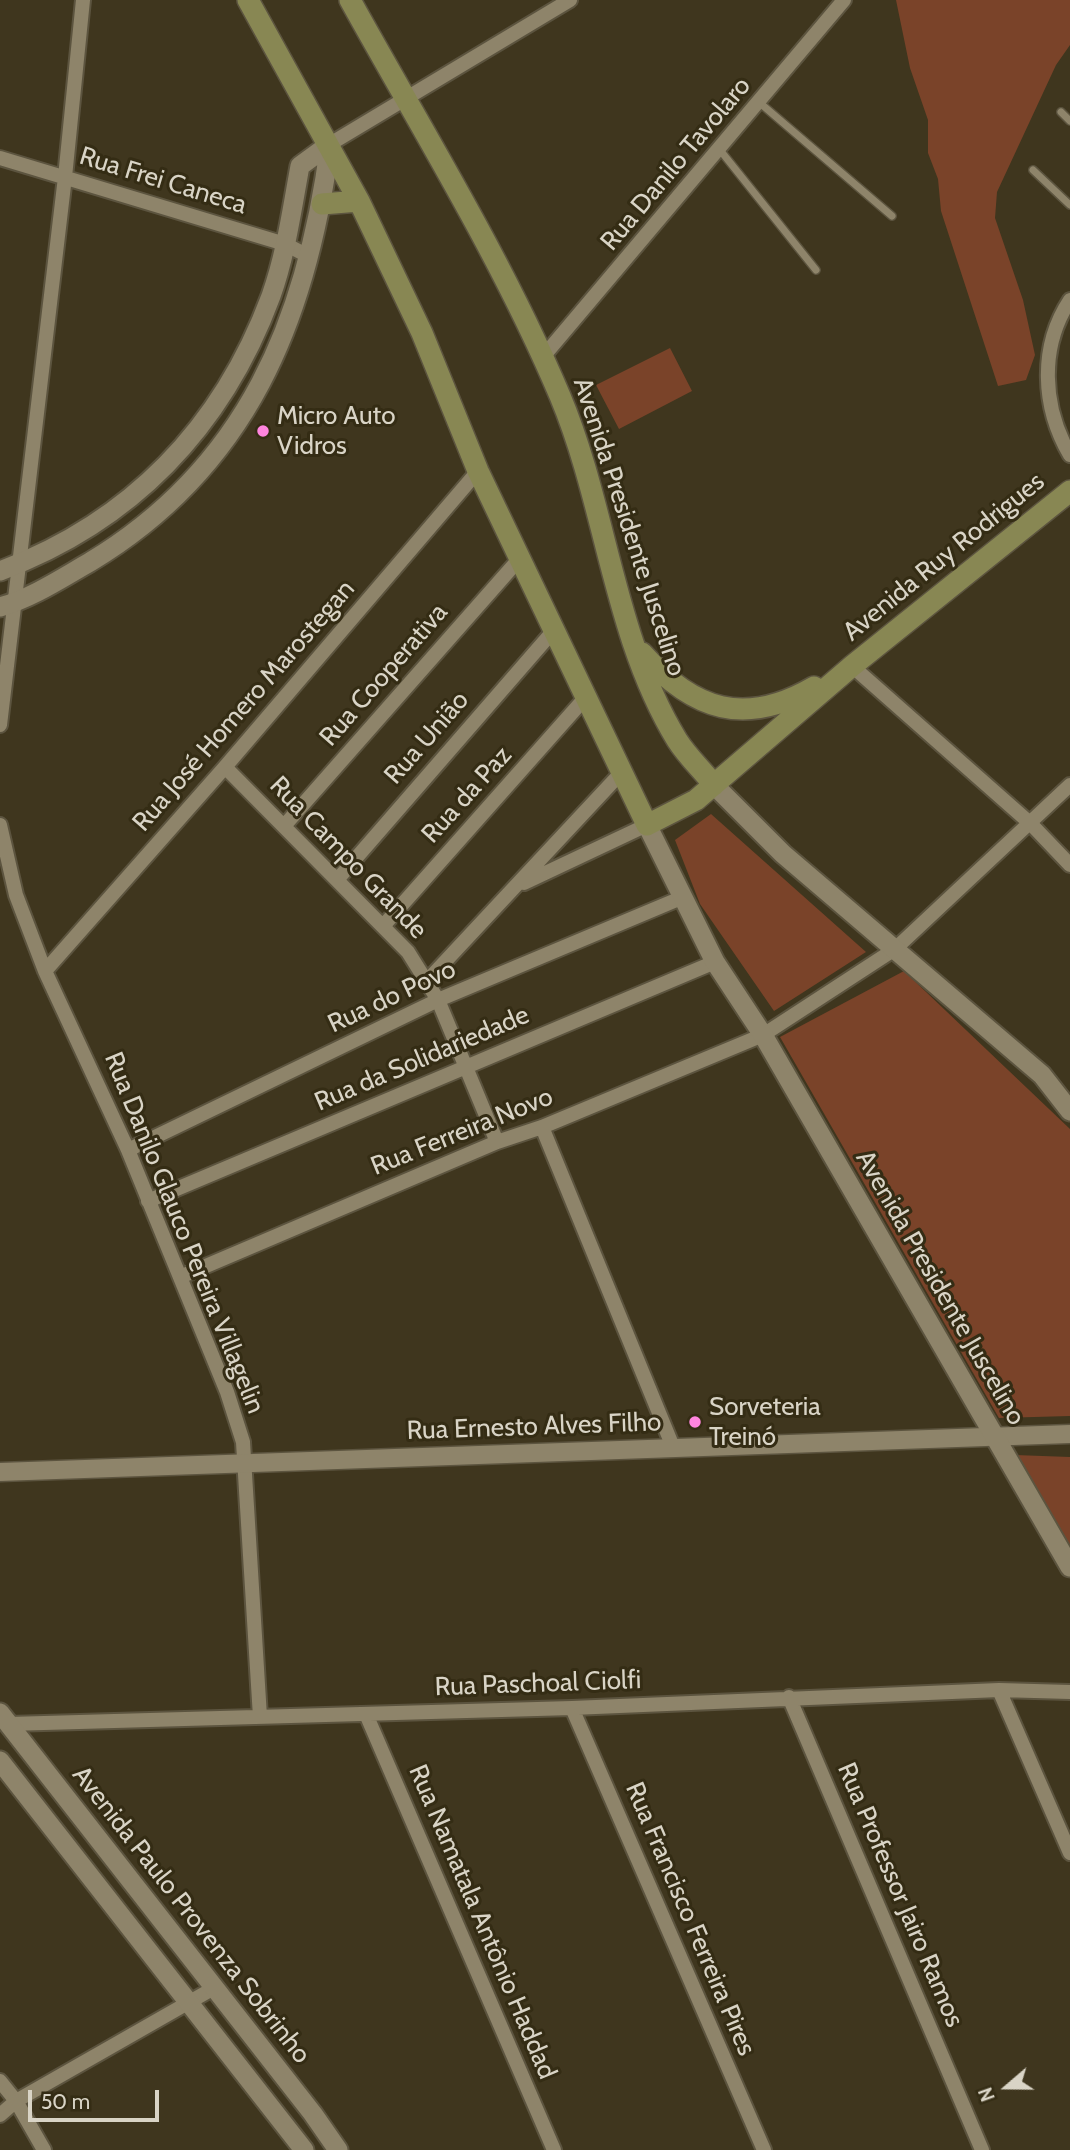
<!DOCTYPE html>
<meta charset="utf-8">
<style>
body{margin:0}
#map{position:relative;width:1070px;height:2150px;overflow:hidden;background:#3f361e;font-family:Cabin,sans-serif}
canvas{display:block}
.north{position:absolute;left:972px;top:2052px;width:70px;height:70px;-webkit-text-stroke:5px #342c14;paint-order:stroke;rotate:250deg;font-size:19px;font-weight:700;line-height:28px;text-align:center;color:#d9d4c6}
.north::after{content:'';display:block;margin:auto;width:24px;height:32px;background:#d9d4c6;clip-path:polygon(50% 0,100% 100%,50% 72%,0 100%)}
.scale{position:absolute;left:28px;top:2090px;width:131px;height:32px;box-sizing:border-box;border:4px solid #d9d4c6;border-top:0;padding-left:9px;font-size:21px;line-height:24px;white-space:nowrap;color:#d9d4c6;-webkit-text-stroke:5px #342c14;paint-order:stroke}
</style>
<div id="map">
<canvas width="1070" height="2150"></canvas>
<div class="north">N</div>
<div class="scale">50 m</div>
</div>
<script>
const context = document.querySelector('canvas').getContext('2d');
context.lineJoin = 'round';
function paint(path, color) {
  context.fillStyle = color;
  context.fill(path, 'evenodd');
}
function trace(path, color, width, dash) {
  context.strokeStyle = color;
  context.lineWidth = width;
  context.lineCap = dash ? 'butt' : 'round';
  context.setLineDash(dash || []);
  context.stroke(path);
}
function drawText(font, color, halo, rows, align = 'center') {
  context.font = font + ' Cabin,sans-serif';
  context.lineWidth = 6;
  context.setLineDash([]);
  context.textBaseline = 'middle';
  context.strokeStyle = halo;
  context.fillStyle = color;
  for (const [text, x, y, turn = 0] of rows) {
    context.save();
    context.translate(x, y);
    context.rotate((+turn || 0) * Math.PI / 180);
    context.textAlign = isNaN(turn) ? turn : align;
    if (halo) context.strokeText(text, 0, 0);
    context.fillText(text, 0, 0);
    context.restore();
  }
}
const green = new Path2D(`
 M 896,0 L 1070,0 L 1070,45 L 1056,65 L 997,192 L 995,218 L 1023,300 L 1035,355 L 1026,380 L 998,386 L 941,211 L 938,179 L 928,153 L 928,120 L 910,68 Z
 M 670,348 L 692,391 L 619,429 L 596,385 Z
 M 711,814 L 866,952 L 774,1011 L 700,904 L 675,840 Z
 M 904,971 L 1070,1129 L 1070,1416 L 999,1418 L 780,1037 Z
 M 1015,1455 L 1070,1457 L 1070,1547 Z`);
const service = new Path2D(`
 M 760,103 L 892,216
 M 1061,112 L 1070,121
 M 720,150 L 816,270
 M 1033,170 L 1070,205`);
const minor = new Path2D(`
 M 330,144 L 570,0
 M 0,158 L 285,244 L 310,257
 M 1070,300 C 1039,347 1042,407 1070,455
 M 542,358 L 844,0
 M 852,666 L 1031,824 L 1070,865
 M 0,725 L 65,177 L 83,0
 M 225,767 L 408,952 L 438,1000 L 497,1142
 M 0,825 L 16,895 L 45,971 L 128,1150 L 227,1392 L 243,1442 L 260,1717
 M 284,826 L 521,557
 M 337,880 L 555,629
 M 524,883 L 647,825
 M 384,925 L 586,697
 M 45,971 L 225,767 L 478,471
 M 427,981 L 620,774
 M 542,1127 L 673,1447
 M 128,1150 L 438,1000 L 681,898
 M 148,1201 L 715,962
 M 180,1277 L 497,1142 L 542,1127 L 763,1035 L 895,949 L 1070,785
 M 999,1690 L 1070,1853
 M 789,1697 L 982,2150
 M 572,1708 L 764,2150
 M 366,1714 L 554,2150
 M 9,1724 L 572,1708 L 999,1690 L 1070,1692
 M 0,2081 L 16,2101 L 44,2150
 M 0,2115 L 16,2101 L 214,1988`);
const tertiary = new Path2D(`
 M 0,1472 L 1070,1434`);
const secondary = new Path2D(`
 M 0,571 C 131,522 222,428 271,296 C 286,254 292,209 300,166 L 330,144
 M 0,607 C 32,598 62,578 90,562 C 248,467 307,319 330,144
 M 714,785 L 783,854 L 1042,1075 L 1070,1111
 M 647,825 L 715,962 L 763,1035 L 1070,1567
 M 0,1713 L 313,2114 L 338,2150
 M 0,1761 L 304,2150`);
const primary = new Path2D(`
 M 248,0 L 359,201 L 422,333 L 478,471 L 647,825 L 696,800 L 852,666 L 1070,491
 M 350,0 C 422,130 502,259 560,396 C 607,508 613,635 677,740 C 687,756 702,770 714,785
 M 322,204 L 359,201
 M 642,653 C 694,711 745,727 814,687`);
const markers = [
 [263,431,7,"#ff85de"],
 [695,1422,7,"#ff85de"]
];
const streetNames = [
 ["Rua Danilo Tavolaro",676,164,-50],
 ["Rua Frei Caneca",163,181,17],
 ["Avenida Presidente Juscelino",629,527,72],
 ["Avenida Ruy Rodrigues",944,557,-39],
 ["Rua Cooperativa",384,675,-49],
 ["Rua José Homero Marostegan",244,706,-49],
 ["Rua União",427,738,-49],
 ["Rua da Paz",467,795,-48],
 ["Rua Campo Grande",348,858,46],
 ["Rua do Povo",392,997,-25],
 ["Rua da Solidariedade",422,1059,-23],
 ["Rua Ferreira Novo",462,1132,-22],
 ["Rua Danilo Glauco Pereira Villagelin",184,1233,68],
 ["Avenida Presidente Juscelino",940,1288,60],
 ["Rua Ernesto Alves Filho",534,1427,-2],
 ["Rua Paschoal Ciolfi",538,1684,-2],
 ["Rua Professor Jairo Ramos",900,1895,67],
 ["Avenida Paulo Provenza Sobrinho",191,1915,52],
 ["Rua Francisco Ferreira Pires",690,1919,67],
 ["Rua Namatala Antônio Haddad",482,1922,67]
];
const poiNames = [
 ["Micro Auto",277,416],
 ["Vidros",277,446],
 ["Sorveteria",709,1407],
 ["Treinó",709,1437]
];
paint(green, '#7a4329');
trace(service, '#5c543f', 10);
trace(minor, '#5c543f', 18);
trace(tertiary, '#5c543f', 21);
trace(secondary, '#5c543f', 23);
trace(primary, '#5c543f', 24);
trace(service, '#8e846a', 7);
trace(minor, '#8e846a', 14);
trace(tertiary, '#8e846a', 18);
trace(secondary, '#8e846a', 19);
trace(primary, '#888753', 21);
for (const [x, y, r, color] of markers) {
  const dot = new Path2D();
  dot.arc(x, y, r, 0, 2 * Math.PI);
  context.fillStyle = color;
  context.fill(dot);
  trace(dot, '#342c14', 2.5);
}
drawText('26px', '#d9d4c6', '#342c14', streetNames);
drawText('26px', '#d9d4c6', '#342c14', poiNames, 'left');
</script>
